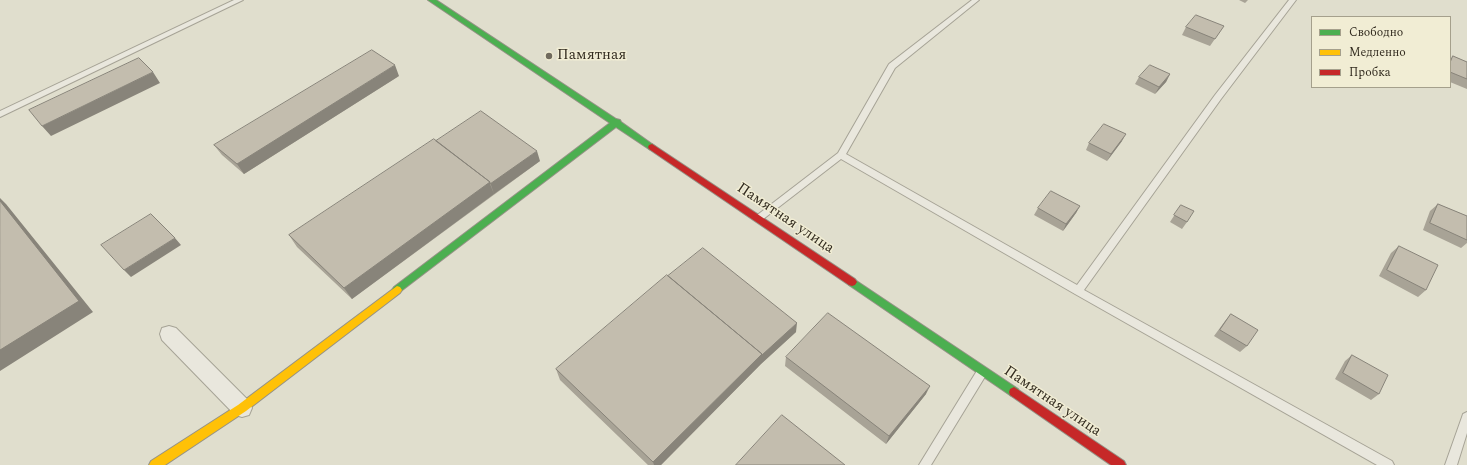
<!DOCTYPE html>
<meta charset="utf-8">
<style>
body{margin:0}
#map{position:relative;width:1467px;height:465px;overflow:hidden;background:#e0decd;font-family:Spectral,serif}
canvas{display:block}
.legend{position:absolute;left:1311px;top:16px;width:140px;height:72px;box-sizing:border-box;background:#f1edd4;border:1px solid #a5a08c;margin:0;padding:5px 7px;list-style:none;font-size:12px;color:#332c20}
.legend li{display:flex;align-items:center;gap:8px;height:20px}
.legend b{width:20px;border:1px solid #a5a08c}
</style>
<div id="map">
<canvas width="1467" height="465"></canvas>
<ul class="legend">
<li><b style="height:5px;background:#4caf50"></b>Свободно</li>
<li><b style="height:5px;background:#ffc107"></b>Медленно</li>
<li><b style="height:5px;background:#c62828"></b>Пробка</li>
</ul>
</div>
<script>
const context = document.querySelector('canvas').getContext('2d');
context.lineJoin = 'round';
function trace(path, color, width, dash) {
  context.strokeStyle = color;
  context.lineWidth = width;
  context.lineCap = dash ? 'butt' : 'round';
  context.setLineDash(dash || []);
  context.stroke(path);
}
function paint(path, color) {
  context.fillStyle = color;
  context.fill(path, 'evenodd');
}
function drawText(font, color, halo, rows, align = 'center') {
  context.font = font + ' Spectral,serif';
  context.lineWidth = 3;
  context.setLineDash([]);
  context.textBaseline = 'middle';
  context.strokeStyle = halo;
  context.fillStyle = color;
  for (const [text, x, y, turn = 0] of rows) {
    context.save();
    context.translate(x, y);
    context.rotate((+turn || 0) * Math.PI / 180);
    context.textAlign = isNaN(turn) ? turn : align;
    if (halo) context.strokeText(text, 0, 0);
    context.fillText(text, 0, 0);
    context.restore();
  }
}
const lane = new Path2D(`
 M 234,0 L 243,0 L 0,117 L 0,111 Z
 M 972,0 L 979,0 L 895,68 L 846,154 L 1077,285 L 1215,95 L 1289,0 L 1296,0 L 1221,99 L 1084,290 L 1392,461 L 1394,465 L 1377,465 L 1075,294 L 841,159 L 762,220 L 756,220 L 755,218 L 756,216 L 838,153 L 889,64 Z
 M 982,367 L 986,369 L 987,372 L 986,375 L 931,465 L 919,465 L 978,369 Z
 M 1467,412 L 1467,433 L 1457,465 L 1445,465 L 1462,417 L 1463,414 Z`);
const street = new Path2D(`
 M 169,326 L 176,328 L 249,401 L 252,408 L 249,415 L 242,417 L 235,415 L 162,340 L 160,334 L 162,328 Z`);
const fast = new Path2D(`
 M 428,0 L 436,0 L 616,119 L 620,120 L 621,122 L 656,147 L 652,150 L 649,149 L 616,127 L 397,294 L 394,293 L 392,290 L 394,287 L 610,123 Z
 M 852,278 L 1018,389 L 1019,392 L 1018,395 L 1014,397 L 1010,395 L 849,285 L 847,282 L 849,279 Z`);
const slow = new Path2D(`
 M 397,286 L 400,287 L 402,290 L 400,293 L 246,411 L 165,465 L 149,465 L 151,461 L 238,405 Z`);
const jam = new Path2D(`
 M 652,144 L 855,279 L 857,282 L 855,285 L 852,286 L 849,285 L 649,149 L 648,147 L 649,145 Z
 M 1014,387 L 1124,461 L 1126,465 L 1111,465 L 1010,395 L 1009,392 L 1010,389 Z`);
const wall = new Path2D(`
 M 1239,0 L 1248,0 L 1245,3 Z
 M 1186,27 L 1219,33 L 1210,46 L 1182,35 Z
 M 1453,56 L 1467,62 L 1467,89 L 1450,82 L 1450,60 Z
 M 1170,74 L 1166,82 L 1155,94 L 1135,84 L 1139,77 Z
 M 399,76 L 244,174 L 222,155 L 214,145 Z
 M 436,141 L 540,161 L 352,299 L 297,247 L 289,235 Z
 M 1122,141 L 1107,161 L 1086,150 L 1089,143 Z
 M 1438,204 L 1467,216 L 1467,243 L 1461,248 L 1423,230 L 1430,211 Z
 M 1181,205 L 1187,222 L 1182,229 L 1170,222 Z
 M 1080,206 L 1076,213 L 1063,231 L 1034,215 L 1038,208 Z
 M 1399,246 L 1426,290 L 1418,297 L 1379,276 L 1391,253 Z
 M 668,276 L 796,332 L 761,364 L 661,465 L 648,465 L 560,380 L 556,369 Z
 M 1231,314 L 1247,346 L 1240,352 L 1214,336 L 1225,321 Z
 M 1352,355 L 1379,394 L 1371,400 L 1335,379 L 1345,361 Z
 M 786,357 L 926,394 L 886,444 L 785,366 Z`);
const shadedWall = new Path2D(`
 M 395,65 L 399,76 L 244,174 L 237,164 Z
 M 153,72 L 160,83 L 51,136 L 42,126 Z
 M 1170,74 L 1166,82 L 1155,94 L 1159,87 Z
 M 1126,134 L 1122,141 L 1107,161 L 1111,154 Z
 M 537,151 L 540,161 L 494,194 L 490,184 Z
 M 490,182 L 494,194 L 352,299 L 344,288 Z
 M 0,198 L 6,204 L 93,312 L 0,371 Z
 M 1080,206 L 1076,213 L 1063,231 L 1066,224 Z
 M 175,238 L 181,245 L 131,277 L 124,270 Z
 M 797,323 L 796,332 L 761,364 L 661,465 L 654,465 L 653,462 L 762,354 Z
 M 930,386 L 926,394 L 886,444 L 889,436 Z`);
const building = new Path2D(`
 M 1196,15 L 1224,26 L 1215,39 L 1186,27 Z
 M 372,50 L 395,65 L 237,164 L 214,145 Z
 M 1453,56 L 1467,62 L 1467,79 L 1450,72 L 1450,63 Z
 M 139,58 L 153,72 L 42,126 L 29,110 Z
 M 1150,65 L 1170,74 L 1159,87 L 1139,77 Z
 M 481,111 L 537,151 L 490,184 L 490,182 L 436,141 Z
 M 1104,124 L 1126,134 L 1111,154 L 1089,143 Z
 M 434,139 L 490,182 L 344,288 L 289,235 Z
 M 1051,191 L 1080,206 L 1066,224 L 1038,208 Z
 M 0,201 L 79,301 L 0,350 Z
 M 1438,204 L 1467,216 L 1467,240 L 1430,223 Z
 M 1181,205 L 1194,211 L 1187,222 L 1174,215 Z
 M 151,214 L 175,238 L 124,270 L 101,245 Z
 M 1399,246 L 1438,265 L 1426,290 L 1387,270 Z
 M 703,248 L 797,323 L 762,355 L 762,354 L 668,276 Z
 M 667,275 L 762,354 L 653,462 L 556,369 Z
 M 828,313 L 930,386 L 889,436 L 786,357 Z
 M 1231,314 L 1258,330 L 1247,346 L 1220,330 Z
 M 1352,355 L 1388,375 L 1379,394 L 1343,373 Z
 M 782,415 L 845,465 L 736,465 Z`);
const markers = [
 [549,56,4,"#706a5d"]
];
const poiNames = [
 ["Памятная",557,56]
];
const streetNames = [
 ["Памятная улица",785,219,34],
 ["Памятная улица",1052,402,34]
];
trace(lane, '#a6a396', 2);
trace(street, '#a6a396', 2);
trace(fast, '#959286', 2);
trace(slow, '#959286', 2);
trace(jam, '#959286', 2);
paint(lane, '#e9e7dd');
paint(street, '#e9e7dd');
paint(fast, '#4caf50');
paint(slow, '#ffc107');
paint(jam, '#c62828');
paint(wall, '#a8a396');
paint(shadedWall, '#88847a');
paint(building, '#c3bdae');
trace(building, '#88847a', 1);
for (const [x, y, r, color] of markers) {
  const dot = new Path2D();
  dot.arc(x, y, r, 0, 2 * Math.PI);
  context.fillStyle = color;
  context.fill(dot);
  trace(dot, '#f1edd4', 1.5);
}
drawText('15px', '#332c20', '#f1edd4', poiNames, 'left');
drawText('15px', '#332c20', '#f1edd4', streetNames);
</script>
